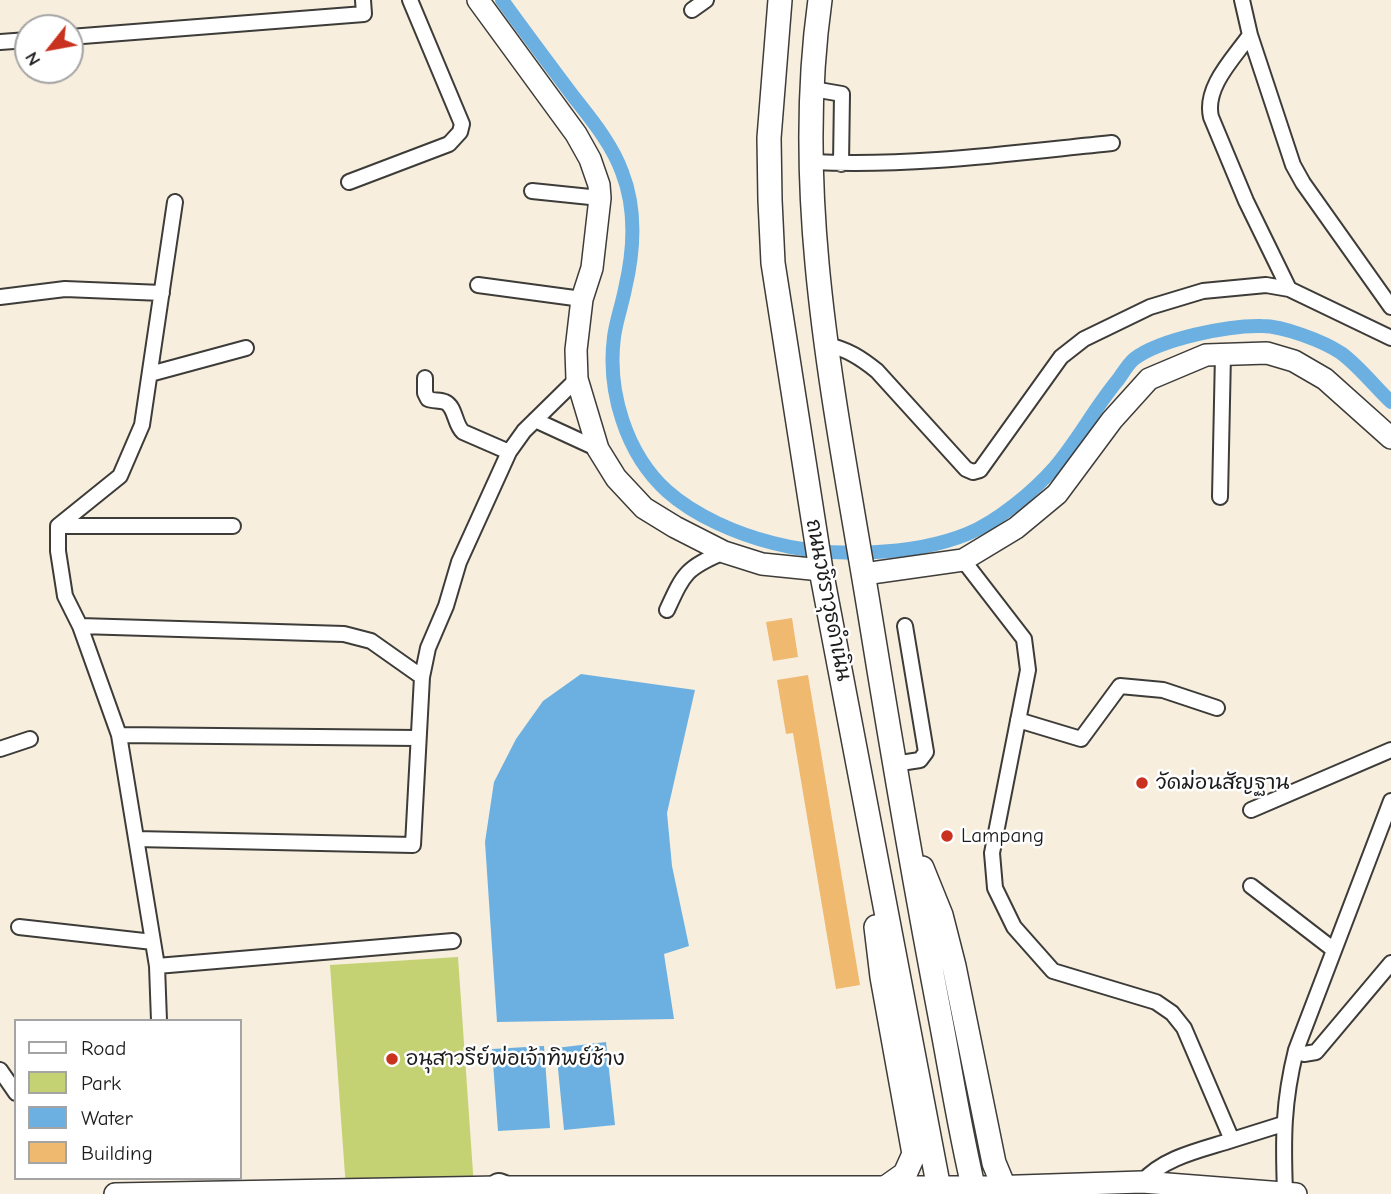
<!DOCTYPE html>
<meta charset="utf-8">
<style>
body{margin:0}
#map{position:relative;width:1391px;height:1194px;overflow:hidden;background:#f7eede;font-family:"Comic Neue",sans-serif}
canvas{display:block}
.legend{position:absolute;left:14px;top:1019px;width:228px;height:161px;box-sizing:border-box;background:#fff;border:2px solid #a4a4a4;margin:0;padding:9px 12px;list-style:none;font-size:21px;color:#1c1c1c}
.legend li{display:flex;align-items:center;gap:14px;height:35px}
.legend b{width:35px;border:2px solid #a4a4a4}
.north{position:absolute;left:14px;top:14px;width:70px;height:70px;box-sizing:border-box;background:#fff;border:2px solid #a4a4a4;border-radius:50%;rotate:239deg;font-size:19px;font-weight:700;line-height:28px;text-align:center;color:#1c1c1c}
.north::after{content:'';display:block;margin:auto;width:24px;height:32px;background:#c8321e;clip-path:polygon(50% 0,100% 100%,50% 72%,0 100%)}
</style>
<div id="map">
<canvas width="1391" height="1194"></canvas>
<ul class="legend">
<li><b style="height:9px;background:#fff"></b>Road</li>
<li><b style="height:19px;background:#c5d274"></b>Park</li>
<li><b style="height:19px;background:#6bb0e1"></b>Water</li>
<li><b style="height:19px;background:#efb970"></b>Building</li>
</ul>
<div class="north">N</div>
</div>
<script>
const context = document.querySelector('canvas').getContext('2d');
context.lineJoin = 'round';
function paint(path, color) {
  context.fillStyle = color;
  context.fill(path, 'evenodd');
}
function trace(path, color, width, dash) {
  context.strokeStyle = color;
  context.lineWidth = width;
  context.lineCap = dash ? 'butt' : 'round';
  context.setLineDash(dash || []);
  context.stroke(path);
}
function drawText(font, color, halo, rows, align = 'center') {
  context.font = font + ' "Comic Neue","Playpen Sans Thai",sans-serif';
  context.lineWidth = 5;
  context.setLineDash([]);
  context.textBaseline = 'middle';
  context.strokeStyle = halo;
  context.fillStyle = color;
  for (const [text, x, y, turn = 0] of rows) {
    context.save();
    context.translate(x, y);
    context.rotate((+turn || 0) * Math.PI / 180);
    context.textAlign = isNaN(turn) ? turn : align;
    if (halo) context.strokeText(text, 0, 0);
    context.fillText(text, 0, 0);
    context.restore();
  }
}
const green = new Path2D(`
 M 458,957 L 474,1187 L 346,1189 L 330,965 Z`);
const water = new Path2D(`
 M 581,674 L 695,690 L 667,813 L 672,866 L 689,946 L 664,954 L 674,1019 L 497,1022 L 485,842 L 494,782 L 516,739 L 543,701 Z
 M 606,1042 L 615,1125 L 564,1130 L 556,1048 Z
 M 544,1046 L 550,1128 L 498,1131 L 492,1049 Z`);
const canal = new Path2D(`
 M 502,0 C 525,32 549,64 573,96 C 591,119 612,144 622,172 C 637,210 634,251 625,289 C 622,305 616,321 614,337 C 607,391 626,454 667,491 C 695,516 737,534 773,543 C 828,558 913,556 967,534 C 997,522 1034,491 1055,467 C 1078,440 1094,409 1117,381 C 1122,375 1127,365 1134,359 C 1160,339 1229,325 1262,326 C 1283,326 1323,341 1341,353 C 1359,366 1375,387 1391,402`);
const building = new Path2D(`
 M 792,618 L 798,657 L 773,661 L 766,622 Z
 M 808,675 L 860,985 L 836,989 L 793,733 L 786,734 L 777,680 Z`);
const street = new Path2D(`
 M 1242,0 L 1250,35 L 1293,165 L 1303,183 L 1391,307
 M 692,10 L 706,0
 M 1250,35 C 1234,58 1204,87 1211,117 L 1246,201 L 1289,289
 M 70,37 L 364,14 L 363,0
 M 0,42 L 28,40
 M 813,89 L 842,94 L 841,164
 M 812,162 C 912,167 1013,153 1112,143
 M 349,182 L 449,144 L 460,132 L 462,124 L 410,0
 M 532,191 L 600,198
 M 478,285 L 582,299
 M 0,297 L 65,289 L 162,293
 M 827,345 C 847,349 861,358 877,371 L 966,469 L 973,472 L 980,470 L 1061,357 L 1084,339 L 1150,307 L 1203,291 L 1266,285 L 1289,289 L 1391,338
 M 150,374 L 246,348
 M 425,378 L 425,393 L 428,399 C 433,401 440,400 445,402 C 456,407 454,424 463,432 L 509,452
 M 535,420 L 598,449
 M 1220,497 L 1223,354
 M 58,526 L 233,526
 M 963,560 L 1024,639 L 1028,670 L 992,853 L 995,888 L 1014,927 L 1053,971 L 1156,1002 L 1172,1013 L 1184,1028 L 1232,1140 L 1283,1124
 M 667,610 C 684,573 686,568 724,552
 M 80,626 L 344,634 L 371,641 L 422,677
 M 1018,720 L 1081,739 L 1120,686 L 1163,690 L 1217,708
 M 119,735 L 417,738
 M 0,749 L 30,739
 M 894,764 L 920,760 L 926,752 L 905,626
 M 1251,810 L 1391,750
 M 136,839 L 413,845 L 422,677 L 428,648 L 446,606 L 459,562 L 509,452 L 524,431 L 577,379
 M 1251,886 L 1334,950
 M 19,927 L 153,942
 M 157,966 L 453,941
 M 159,1021 L 157,966 L 119,735 L 80,626 L 65,596 L 58,551 L 58,526 L 120,476 L 142,425 L 175,202
 M 1296,1050 L 1304,1054 L 1316,1052 L 1391,963
 M 0,1070 L 16,1093
 M 1142,1182 C 1164,1157 1201,1150 1232,1140
 M 1285,1192 C 1283,1139 1283,1102 1296,1050 L 1391,801`);
const secondary = new Path2D(`
 M 478,0 L 576,134 L 590,159 L 599,185 L 600,198 L 592,268 L 582,299 L 576,350 L 577,379 L 598,449 L 616,478 L 644,508 L 675,527 L 724,552 L 762,564 L 821,570
 M 864,574 L 963,560 L 1016,528 L 1057,494 L 1112,420 L 1149,379 L 1206,355 L 1267,353 L 1294,361 L 1325,379 L 1391,438
 M 115,1194 L 499,1187 L 989,1187 L 1142,1182 L 1296,1194`);
const primary = new Path2D(`
 M 780,0 L 769,138 L 770,200 L 773,263 L 821,570 L 940,1194
 M 820,0 C 791,206 837,412 870,615 C 892,751 915,886 941,1021 C 952,1079 961,1137 975,1194
 M 922,868 L 941,915 L 954,966 L 994,1163 L 1004,1187
 M 876,927 L 882,977 L 914,1154 L 905,1174 L 888,1186`);
const highway = new Path2D(`
 M 499,1187 L 517,1194`);
const markers = [
 [1142,783,7,"#c8321e"],
 [947,836,7,"#c8321e"],
 [392,1059,7,"#c8321e"]
];
const streetNames = [
 ["ถนนวชิราวุธดำเนิน",828,600,79]
];
const poiNames = [
 ["วัดม่อนสัญฐาน",1156,783],
 ["Lampang",961,836],
 ["อนุสาวรีย์พ่อเจ้าทิพย์ช้าง",406,1059]
];
paint(green, '#c5d274');
paint(water, '#6bb0e1');
trace(canal, '#6bb0e1', 14);
paint(building, '#efb970');
trace(street, '#3d3c39', 18);
trace(secondary, '#3d3c39', 24);
trace(primary, '#3d3c39', 26);
trace(highway, '#3d3c39', 30);
trace(street, '#fff', 14);
trace(secondary, '#fff', 21);
trace(primary, '#fff', 23);
trace(highway, '#fff', 26);
for (const [x, y, r, color] of markers) {
  const dot = new Path2D();
  dot.arc(x, y, r, 0, 2 * Math.PI);
  context.fillStyle = color;
  context.fill(dot);
  trace(dot, '#fff', 2.5);
}
drawText('21px', '#1c1c1c', '#fff', streetNames);
drawText('21px', '#1c1c1c', '#fff', poiNames, 'left');
</script>
